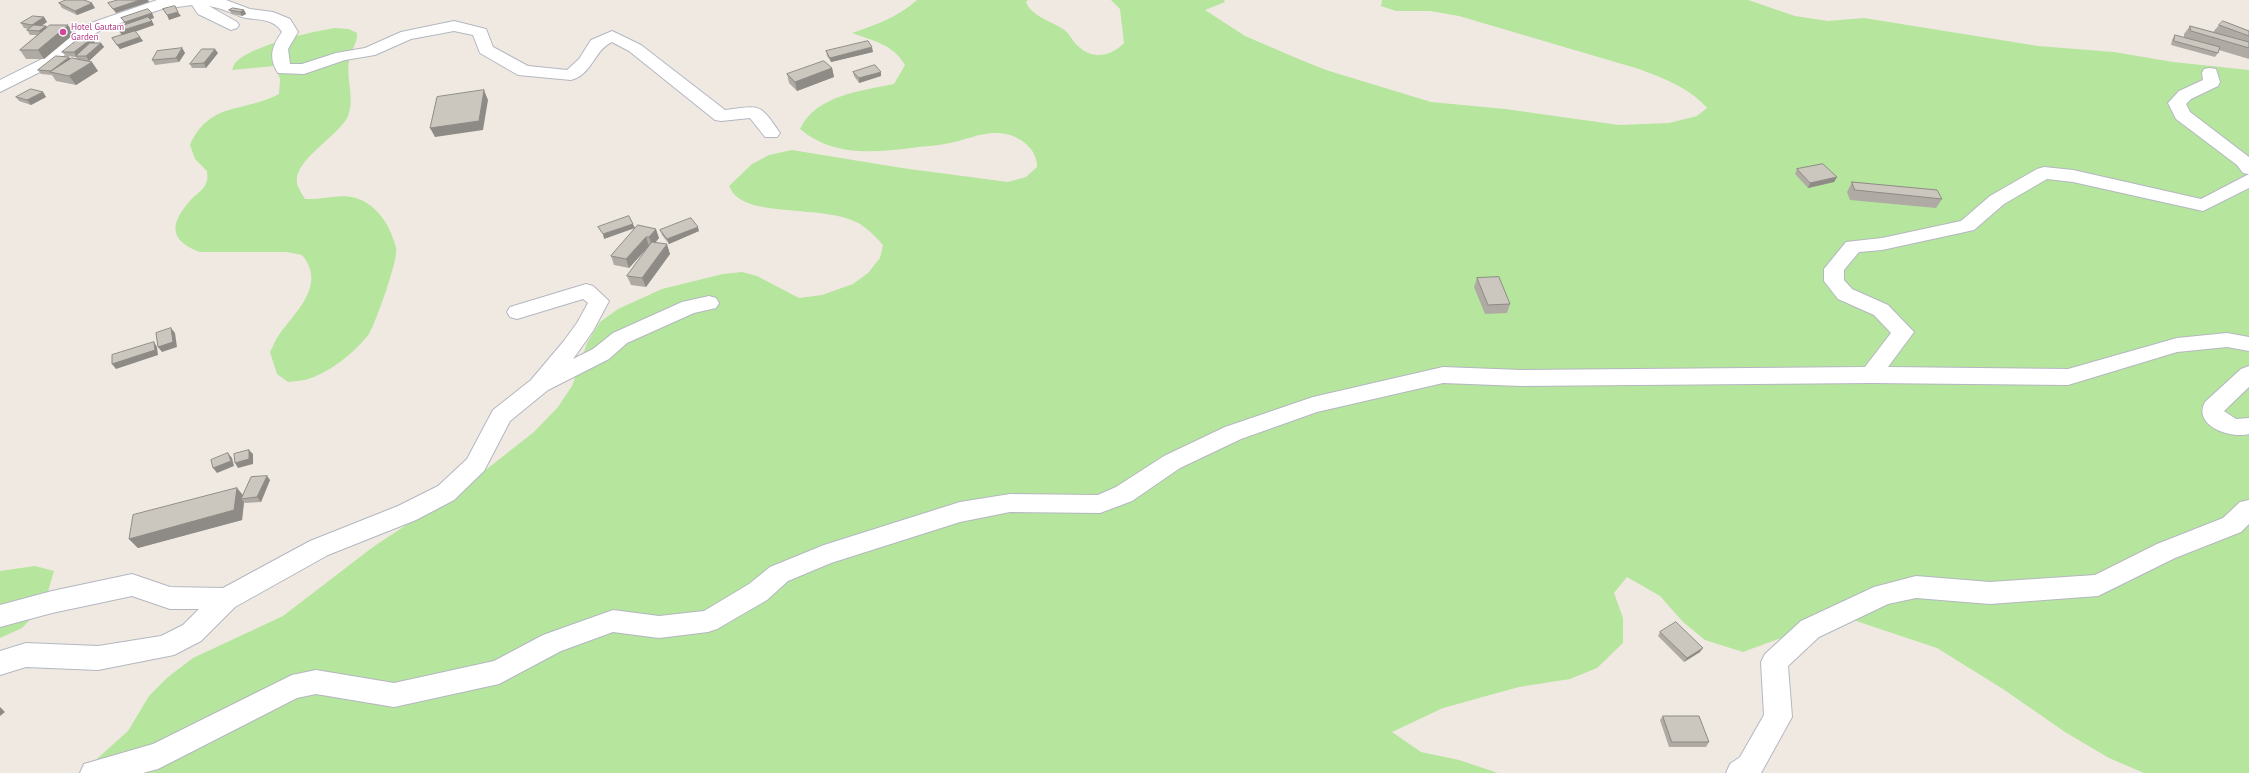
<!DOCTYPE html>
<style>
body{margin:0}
canvas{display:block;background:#efe9e1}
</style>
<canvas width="2249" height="773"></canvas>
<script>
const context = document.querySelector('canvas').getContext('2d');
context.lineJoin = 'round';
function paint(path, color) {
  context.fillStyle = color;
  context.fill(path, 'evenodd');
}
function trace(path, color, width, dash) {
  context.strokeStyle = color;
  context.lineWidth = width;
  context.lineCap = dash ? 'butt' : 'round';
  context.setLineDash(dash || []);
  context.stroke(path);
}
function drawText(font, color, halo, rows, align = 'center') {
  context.font = font + ' "PT Sans",sans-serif';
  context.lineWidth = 3;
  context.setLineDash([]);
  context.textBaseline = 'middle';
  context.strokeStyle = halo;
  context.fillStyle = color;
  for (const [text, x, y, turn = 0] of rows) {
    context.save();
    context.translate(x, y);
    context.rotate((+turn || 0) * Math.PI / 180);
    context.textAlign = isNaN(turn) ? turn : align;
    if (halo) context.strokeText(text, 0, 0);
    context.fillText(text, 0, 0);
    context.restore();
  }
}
const green = new Path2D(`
 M 917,0 L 1028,0 L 1026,2 C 1031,16 1051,21 1063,29 C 1069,33 1071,38 1075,43 C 1090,60 1109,58 1124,43 L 1120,9 L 1111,0 L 1224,0 L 1225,2 L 1205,10 L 1245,36 L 1301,60 L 1326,70 L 1431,102 L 1505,109 L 1619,125 L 1669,123 L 1697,116 L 1707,108 C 1690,88 1663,78 1639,69 L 1459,16 L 1430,11 L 1396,11 L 1381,6 L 1382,0 L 1748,0 L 1795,16 L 1828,21 L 1864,18 L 2038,46 L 2114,52 L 2173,62 L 2249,70 L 2249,773 L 2144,773 L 2109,758 L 2065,732 L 2003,689 L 1937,648 L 1856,621 L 1827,621 L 1743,652 L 1705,640 L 1683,622 L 1660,596 L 1627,577 L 1614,593 L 1623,618 L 1623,643 L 1597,668 L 1570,679 L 1519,687 L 1443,708 L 1392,732 L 1421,752 L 1459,760 L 1498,773 L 81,773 L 128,731 L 149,696 L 168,677 L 193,658 L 283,616 L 373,547 L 465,486 L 534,432 L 558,407 L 572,386 L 587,343 L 600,322 L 618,309 L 662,289 L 723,274 L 742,272 L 757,276 L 799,298 L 822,295 L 853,284 L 868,273 L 880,258 L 883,245 C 876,237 869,230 860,224 C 828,205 759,217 736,196 C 733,194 731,189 729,186 L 752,164 L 769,155 L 792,150 L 902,168 L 1008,182 L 1026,177 L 1037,167 C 1038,147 1015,132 995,133 C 980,133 965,140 950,143 C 937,146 924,146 911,148 C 872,153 832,156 800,129 C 816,95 861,91 894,84 L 905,65 C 893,44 873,41 852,33 C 876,25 898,17 917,0 Z
 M 335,28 L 349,29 L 357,33 C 358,43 350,51 349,61 C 346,79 355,99 348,116 C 339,136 293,160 297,183 C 298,188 302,194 305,199 C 321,200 341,193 356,198 C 378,205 391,227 396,248 C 399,258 375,325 369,334 C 355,352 333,370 311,378 C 304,381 295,381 288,382 L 277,374 L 270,352 C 273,347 275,340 279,335 C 296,311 327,285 302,255 L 287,252 L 200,252 C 170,241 169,225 189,202 C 195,194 204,191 207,181 C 208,178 207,174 207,171 L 195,159 L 190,145 C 210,101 243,113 279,94 L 280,79 L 275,66 L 232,70 C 233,68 234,64 236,62 C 251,46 313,31 335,28 Z
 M 35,566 L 54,571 L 44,605 L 22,628 L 0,638 L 0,571 Z`);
const minor = new Path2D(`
 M 157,0 L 226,0 L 250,9 L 273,12 L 290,19 L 298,32 L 288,49 L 290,64 L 302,64 L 336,53 L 365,48 L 401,32 L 454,21 L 486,29 L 493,47 L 528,66 L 567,70 L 579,59 L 591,40 L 612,31 L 641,45 L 725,110 C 760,106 759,102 780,133 L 777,137 L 765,137 L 750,118 L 721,121 L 715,120 L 629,51 L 612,42 C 594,50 592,75 571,80 L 518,75 L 480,53 L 473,35 L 454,31 L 411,39 L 375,55 L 345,60 L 304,74 L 278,73 C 268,57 272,46 282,32 C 273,17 257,21 242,17 C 231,13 221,8 209,6 L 237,22 L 239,25 L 237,28 L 231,30 L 198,14 L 192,5 L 162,9 L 103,29 L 74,45 L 56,64 L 0,92 L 0,80 L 44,58 L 62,39 L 91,23 Z
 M 2210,68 L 2216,69 L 2220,82 L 2218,86 L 2191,99 L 2186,104 L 2190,112 L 2249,157 L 2249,188 L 2203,211 L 2073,182 L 2047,179 L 2004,204 L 1974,230 L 1882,250 L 1859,252 L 1844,270 L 1844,280 L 1852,289 L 1888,305 L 1914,332 L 1888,367 L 2068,369 L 2177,338 L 2227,333 L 2249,337 L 2249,351 L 2227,347 L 2177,352 L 2068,385 L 1871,383 L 1521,386 L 1443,383 L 1317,412 L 1241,439 L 1180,468 L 1132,501 L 1100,513 L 1010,512 L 960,522 L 831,563 L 788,581 L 767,600 L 717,629 L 708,632 L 659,638 L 613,632 L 561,651 L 499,684 L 394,707 L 316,694 L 297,698 L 158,769 L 143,773 L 80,773 L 84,764 L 153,744 L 292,675 L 316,670 L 394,683 L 494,661 L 543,635 L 613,610 L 659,616 L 704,611 L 749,584 L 770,567 L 824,545 L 960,502 L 1010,494 L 1098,495 L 1116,487 L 1164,456 L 1225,427 L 1313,397 L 1443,367 L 1521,370 L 1865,367 L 1891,333 L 1874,315 L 1838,299 L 1824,281 L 1824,269 L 1846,242 L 1882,238 L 1961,221 L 1990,196 L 2037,169 L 2044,167 L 2073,170 L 2201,199 L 2249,174 L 2243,173 L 2237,165 L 2176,119 L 2168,103 L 2179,91 L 2203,80 L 2202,73 L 2204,69 Z
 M 586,284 L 593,286 L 609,301 L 593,331 L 573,359 L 593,349 L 613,333 L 682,302 L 709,296 L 716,298 L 719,303 L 716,308 L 694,313 L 627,343 L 609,359 L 548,390 L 510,421 L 484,471 L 454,500 L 416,520 L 328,555 L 235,607 L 201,641 L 174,655 L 98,670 L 26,667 L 0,675 L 0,651 L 26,643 L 98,646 L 161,636 L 183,625 L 199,609 L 170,609 L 132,596 L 52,613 L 0,627 L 0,605 L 52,591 L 132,574 L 170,587 L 223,588 L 310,541 L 398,506 L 438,486 L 467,459 L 493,410 L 531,380 L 563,342 L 577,323 L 588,303 L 583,299 L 517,319 L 510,317 L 507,312 L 510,307 Z
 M 2249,366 L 2249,387 L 2224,411 L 2236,419 L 2249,418 L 2249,434 C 2231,439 2192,426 2205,402 L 2241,369 Z
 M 2249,500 L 2249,524 L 2241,532 L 2175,558 L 2098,596 L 1990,604 L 1916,598 L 1888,604 L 1819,637 L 1788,666 L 1792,717 L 1761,773 L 1726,773 L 1730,764 L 1740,757 L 1764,715 L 1761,662 L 1765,654 L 1801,621 L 1874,587 L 1916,576 L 1990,582 L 2095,575 L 2157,544 L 2223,518 L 2240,502 Z`);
const wall = new Path2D(`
 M 59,3 L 95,8 L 77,15 L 62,8 Z
 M 229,10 L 244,10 L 246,14 L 242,16 L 232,14 Z
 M 152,13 L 154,18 L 150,19 L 154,25 L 135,32 L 143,41 L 120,49 L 112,38 L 122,35 L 116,28 L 125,24 L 121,18 Z
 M 44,17 L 47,22 L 41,26 L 46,26 L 47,27 L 74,34 L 44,59 L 26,59 L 20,50 L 37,35 L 30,35 L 27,30 L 29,29 L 24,28 L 21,23 Z
 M 2219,25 L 2249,31 L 2249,59 L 2219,50 L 2218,53 L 2215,57 L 2171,45 L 2172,40 L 2175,35 L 2184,38 L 2184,34 L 2190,26 L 2213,32 Z
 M 95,42 L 94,43 L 101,43 L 104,47 L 89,61 L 87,61 L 98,71 L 76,85 L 56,81 L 52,75 L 41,74 L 38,70 L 70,59 L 77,59 L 76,57 L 66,56 L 62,52 Z
 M 182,48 L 185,53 L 179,62 L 155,65 L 152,60 Z
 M 826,51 L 873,52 L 831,62 L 827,56 Z
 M 218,53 L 206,68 L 192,68 L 190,64 Z
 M 832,68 L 834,77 L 797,91 L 789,83 L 787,74 Z
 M 853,72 L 881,76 L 859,83 L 854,76 Z
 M 43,92 L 46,97 L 31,105 L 19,101 L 16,97 Z
 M 1797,169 L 1837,177 L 1834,182 L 1808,188 L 1795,174 Z
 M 1852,182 L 1942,199 L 1936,208 L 1850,200 L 1847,192 Z
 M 638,225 L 659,238 L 656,242 L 670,254 L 646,287 L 631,285 L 627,276 L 649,246 L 629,268 L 614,265 L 611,256 Z
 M 660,230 L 699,231 L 669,244 L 662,235 Z
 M 1477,278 L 1510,304 L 1507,313 L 1485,314 L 1474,287 Z
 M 267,476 L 270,480 L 261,502 L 245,503 L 244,502 L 242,520 L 138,548 L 129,539 L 237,488 L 243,495 Z
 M 1660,632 L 1700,652 L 1684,662 L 1658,636 Z
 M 1663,716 L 1709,742 L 1706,747 L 1669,747 L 1660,720 Z`);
const shadedWall = new Path2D(`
 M 140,0 L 148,0 L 149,2 L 116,13 L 113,9 Z
 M 92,3 L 95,8 L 77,15 L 75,11 Z
 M 244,10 L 246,14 L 242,16 L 240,12 Z
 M 178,12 L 181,16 L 169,20 L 167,15 Z
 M 152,13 L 154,18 L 127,27 L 125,22 Z
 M 44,17 L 47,22 L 35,30 L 32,25 Z
 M 152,21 L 154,25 L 122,36 L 120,31 Z
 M 68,25 L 74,34 L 44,59 L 38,50 Z
 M 46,26 L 49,31 L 42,36 L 39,31 Z
 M 140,37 L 143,41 L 120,49 L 117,45 Z
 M 92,38 L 95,42 L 77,56 L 76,56 L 74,52 Z
 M 101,43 L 104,47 L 89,61 L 86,56 Z
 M 872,47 L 873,52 L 831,62 L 830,58 Z
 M 182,48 L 185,53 L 179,62 L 176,58 Z
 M 215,49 L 218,53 L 206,68 L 204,63 Z
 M 69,57 L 72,61 L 52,72 L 51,71 Z
 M 92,62 L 98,71 L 76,85 L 69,76 Z
 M 832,68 L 834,77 L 797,91 L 795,82 Z
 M 881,72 L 881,76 L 859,83 L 859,78 Z
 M 484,90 L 488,100 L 483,130 L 435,137 L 430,128 Z
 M 43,92 L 46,97 L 31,105 L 27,100 Z
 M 1837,177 L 1834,182 L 1808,188 L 1810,183 Z
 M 633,224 L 635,228 L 604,239 L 603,234 Z
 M 698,227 L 699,231 L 669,244 L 667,239 Z
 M 656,229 L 659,238 L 652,246 L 649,237 Z
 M 646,237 L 649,246 L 629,268 L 626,259 Z
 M 667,244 L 670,254 L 646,287 L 642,278 Z
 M 171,328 L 175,333 L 177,347 L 162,352 L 158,347 Z
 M 154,342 L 157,347 L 158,355 L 116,369 L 112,364 Z
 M 249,450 L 253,454 L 253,464 L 238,468 L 235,463 Z
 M 228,453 L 232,458 L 234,466 L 217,473 L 213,468 Z
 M 267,476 L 270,480 L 261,502 L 257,497 Z
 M 237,488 L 244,497 L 241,499 L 244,502 L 242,520 L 138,548 L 129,539 Z
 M 1703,648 L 1700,652 L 1684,662 L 1687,658 Z
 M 0,707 L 5,712 L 0,716 Z`);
const building = new Path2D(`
 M 66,0 L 84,0 L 92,3 L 75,11 L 59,3 Z
 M 118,0 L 140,0 L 113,9 L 108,3 Z
 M 175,6 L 178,12 L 167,15 L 163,9 Z
 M 233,8 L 244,10 L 240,12 L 229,10 Z
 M 148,9 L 152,13 L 125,22 L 121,18 Z
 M 33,16 L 44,17 L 32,25 L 21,23 Z
 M 148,17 L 152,21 L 120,31 L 116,28 Z
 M 2223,21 L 2249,31 L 2249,36 L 2219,25 Z
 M 34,25 L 46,26 L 39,31 L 27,30 Z
 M 50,25 L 68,25 L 38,50 L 20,50 Z
 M 2190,26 L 2249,42 L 2249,48 L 2191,31 Z
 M 135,31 L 140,37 L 117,45 L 112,38 Z
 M 2175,35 L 2220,47 L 2218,53 L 2174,41 Z
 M 81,37 L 92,38 L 74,52 L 62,52 Z
 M 868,41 L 872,47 L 830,58 L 826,51 Z
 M 90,43 L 101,43 L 86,56 L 76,56 Z
 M 182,48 L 176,58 L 152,60 L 157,51 Z
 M 202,49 L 215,49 L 204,63 L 190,64 Z
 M 56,56 L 69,57 L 51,71 L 38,70 Z
 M 72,58 L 92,62 L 69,76 L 50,72 Z
 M 824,61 L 832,68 L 795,82 L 787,74 Z
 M 875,65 L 881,72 L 859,78 L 853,72 Z
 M 31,89 L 43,92 L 27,100 L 16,97 Z
 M 484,90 L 479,121 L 430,128 L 437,97 Z
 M 1823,164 L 1837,177 L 1810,183 L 1797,169 Z
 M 1852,182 L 1937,190 L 1942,199 L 1855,190 Z
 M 629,216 L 633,224 L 603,234 L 598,227 Z
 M 691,218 L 698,227 L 667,239 L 660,230 Z
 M 638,225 L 656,229 L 649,237 L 646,237 L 626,259 L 611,256 Z
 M 652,242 L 667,244 L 642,278 L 627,276 Z
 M 1499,277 L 1510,304 L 1488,305 L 1477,278 Z
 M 171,328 L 173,342 L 158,347 L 156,333 Z
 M 154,342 L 155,350 L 112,364 L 112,355 Z
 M 249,450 L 249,459 L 235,463 L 234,454 Z
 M 228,453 L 231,461 L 213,468 L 211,460 Z
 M 267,476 L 257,497 L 241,499 L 251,477 Z
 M 237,488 L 234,510 L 129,539 L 133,515 Z
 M 1676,622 L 1703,648 L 1687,658 L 1660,632 Z
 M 1663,716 L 1699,716 L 1709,742 L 1672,742 Z`);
const markers = [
 [63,32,4,"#d1479c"]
];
const farHotelnames = [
 ["Hotel Gautam",71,27],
 ["Garden",71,37]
];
paint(green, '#b6e59e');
trace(minor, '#b4b7c1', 2);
paint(minor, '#fff');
paint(wall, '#afaba4');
paint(shadedWall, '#8e8b86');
paint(building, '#cbc7bf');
trace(building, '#8e8b86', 1);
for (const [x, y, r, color] of markers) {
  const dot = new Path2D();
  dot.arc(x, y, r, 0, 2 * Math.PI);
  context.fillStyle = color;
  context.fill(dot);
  trace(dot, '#fff', 1.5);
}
drawText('9px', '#b23c85', '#fff', farHotelnames, 'left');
</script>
